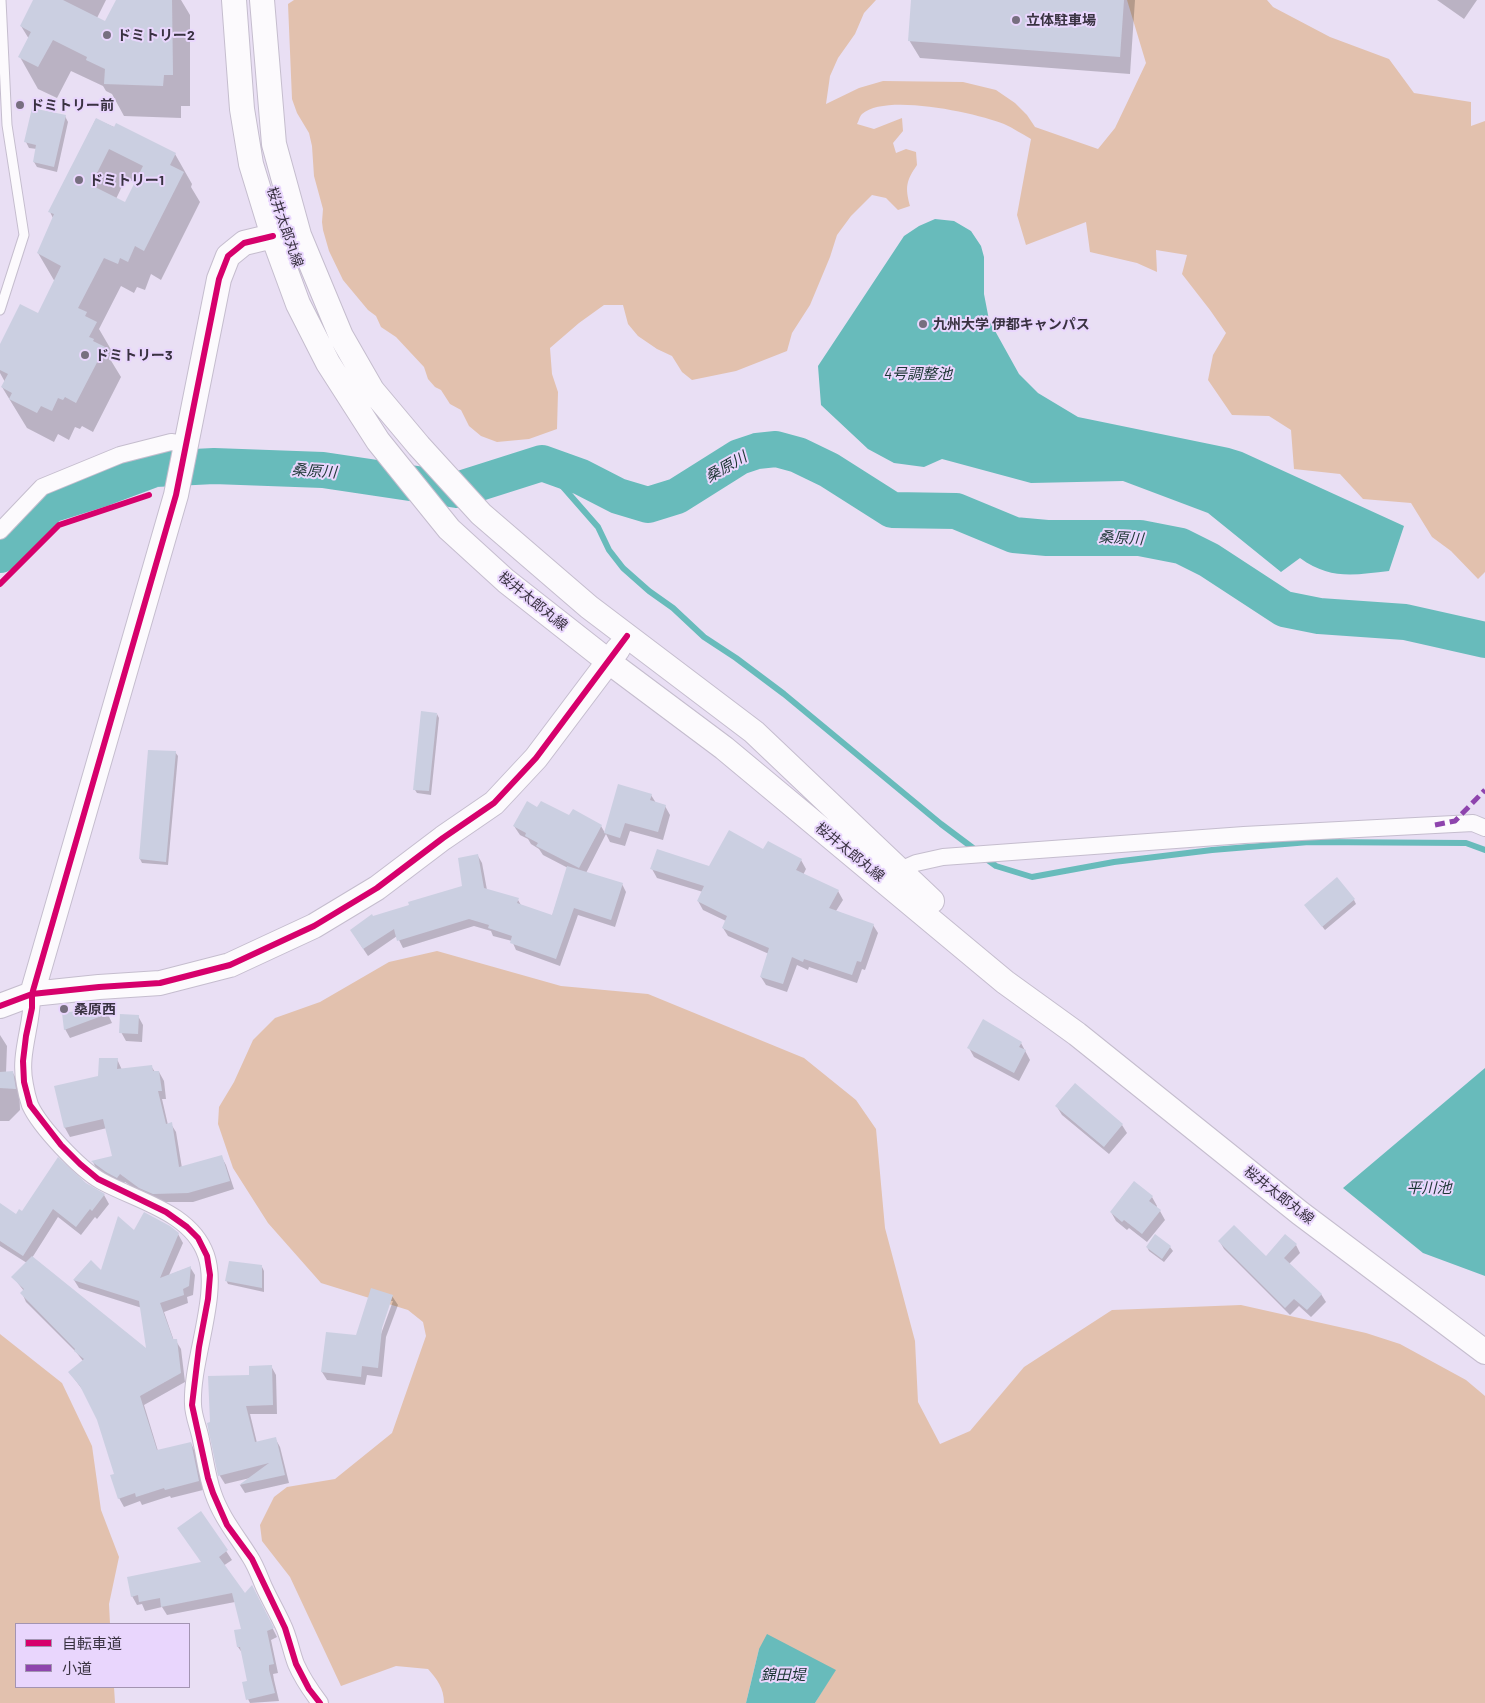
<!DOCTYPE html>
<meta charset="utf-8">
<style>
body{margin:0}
#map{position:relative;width:1485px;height:1703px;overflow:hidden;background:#e9dff4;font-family:Barlow,"Noto Sans JP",sans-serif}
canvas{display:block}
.legend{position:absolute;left:15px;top:1623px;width:175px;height:65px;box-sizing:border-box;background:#e9d6fd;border:1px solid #a394b2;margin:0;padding:6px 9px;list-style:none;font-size:15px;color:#393241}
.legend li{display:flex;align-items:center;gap:10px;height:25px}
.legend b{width:25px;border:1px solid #a394b2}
</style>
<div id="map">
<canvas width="1485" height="1703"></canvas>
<ul class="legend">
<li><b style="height:6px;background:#d6006c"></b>自転車道</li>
<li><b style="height:6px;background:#8e44ad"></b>小道</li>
</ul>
</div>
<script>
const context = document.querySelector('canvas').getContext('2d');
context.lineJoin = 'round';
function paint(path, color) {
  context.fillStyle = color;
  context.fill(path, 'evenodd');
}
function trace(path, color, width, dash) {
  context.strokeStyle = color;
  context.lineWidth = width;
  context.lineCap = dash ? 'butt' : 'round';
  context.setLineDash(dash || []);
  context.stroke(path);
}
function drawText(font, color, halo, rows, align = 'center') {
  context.font = font + ' Barlow,"Noto Sans JP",sans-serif';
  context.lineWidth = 4;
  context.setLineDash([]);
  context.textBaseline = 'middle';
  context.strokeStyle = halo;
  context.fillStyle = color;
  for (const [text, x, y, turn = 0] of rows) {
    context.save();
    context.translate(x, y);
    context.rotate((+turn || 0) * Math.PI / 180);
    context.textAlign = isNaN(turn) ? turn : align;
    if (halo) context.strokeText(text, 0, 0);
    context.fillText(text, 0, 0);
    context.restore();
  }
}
const green = new Path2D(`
 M 294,0 L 876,0 L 864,13 L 855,34 L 838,58 L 830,76 L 826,104 L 859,88 L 883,81 L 963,82 L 996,90 L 1015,103 L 1027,115 L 1035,127 L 1098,149 L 1115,128 L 1146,63 L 1127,0 L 1267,0 L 1273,7 L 1330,37 L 1389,59 L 1414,93 L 1471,102 L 1471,126 L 1485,121 L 1485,572 L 1478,579 L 1451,551 L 1432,537 L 1411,503 L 1363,499 L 1340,474 L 1294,469 L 1291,430 L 1269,416 L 1232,415 L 1208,380 L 1213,355 L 1226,333 L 1210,310 L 1182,274 L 1187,255 L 1156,250 L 1157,272 L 1137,263 L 1090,252 L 1086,222 L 1026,245 L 1017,215 L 1031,139 C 1022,134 1013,128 1004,124 C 976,113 886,93 862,114 C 859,117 859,121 857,124 L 874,129 L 902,118 L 903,131 L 893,143 L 896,153 L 906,149 L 916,152 L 917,165 C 906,181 905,187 910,206 L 898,210 L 886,198 L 872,195 L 851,216 L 837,235 L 830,257 L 810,305 L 792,333 L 787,351 L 736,371 L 692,380 L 682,372 L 672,356 L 657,349 L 638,336 L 628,324 L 623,305 L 604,305 L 579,323 L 550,348 L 552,374 L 558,392 L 557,429 L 529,439 L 497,442 L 481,436 L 469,426 L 461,410 L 450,404 L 441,390 L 435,387 L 428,379 L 424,367 L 396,337 L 381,327 L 376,316 L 368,310 L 343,280 L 329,251 L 323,230 L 322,222 L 323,209 L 314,176 L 312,146 L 309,133 L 297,113 L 292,99 L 288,4 Z
 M 437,951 L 561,986 L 648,994 L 804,1058 L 856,1100 L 876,1129 L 885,1228 L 915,1341 L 918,1402 L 940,1444 L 970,1431 L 1024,1367 L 1112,1310 L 1241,1305 L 1366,1333 L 1400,1344 L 1466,1380 L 1485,1396 L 1485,1703 L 815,1703 L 835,1670 L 759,1649 L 746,1703 L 444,1703 C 444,1688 437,1679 428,1669 L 396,1666 L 341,1686 L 290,1577 L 262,1541 L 260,1525 L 274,1497 L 287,1487 L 335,1479 L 392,1433 L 426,1336 L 423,1322 L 408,1310 L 321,1283 L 268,1223 L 233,1168 L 218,1124 L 219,1107 L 234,1082 L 253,1040 L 275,1018 L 320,1002 L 389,962 Z
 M 0,1334 L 62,1383 L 92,1446 L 101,1510 L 119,1557 L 109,1604 L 110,1624 L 16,1624 L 16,1687 L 114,1687 L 115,1703 L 0,1703 Z`);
const water = new Path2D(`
 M 935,219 L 954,221 L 971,231 L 981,246 L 984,257 L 984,294 L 989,320 L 1019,374 L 1038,393 L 1078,417 L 1229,448 L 1242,452 L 1404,526 L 1389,571 C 1354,575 1330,580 1300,558 L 1281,572 L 1208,513 L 1123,481 L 1031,483 L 942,459 L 924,467 L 894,463 L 868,449 L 821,405 L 818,366 L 904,236 L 919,226 Z
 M 1485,1068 L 1485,1276 L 1423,1253 L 1343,1188 Z
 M 767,1634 L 836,1670 L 815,1703 L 746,1703 L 759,1649 Z`);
const shadow = new Path2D(`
 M 35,0 L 106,0 L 97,18 L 106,23 L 117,0 L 181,0 L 190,15 L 190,106 L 181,106 L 181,118 L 124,116 L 112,94 L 106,91 L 103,86 L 71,71 L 57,98 L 38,89 L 20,57 L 29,39 L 21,26 Z
 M 912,0 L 1135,0 L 1130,74 L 920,58 L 909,40 Z
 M 1437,0 L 1477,0 L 1464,19 Z
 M 65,116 L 68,122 L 57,172 L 37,167 L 34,162 L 37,149 L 29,148 L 26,142 Z
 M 96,119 L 175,154 L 192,184 L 191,187 L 200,202 L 161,280 L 151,274 L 145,290 L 137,287 L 134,293 L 121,286 L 99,329 L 113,353 L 110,359 L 121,377 L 93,432 L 82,426 L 80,429 L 75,427 L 69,440 L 58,434 L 54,442 L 27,428 L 2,387 L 5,382 L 0,373 L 0,347 L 39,315 L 55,282 L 38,253 L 53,218 L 50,212 ZM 126,178 L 136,183 L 126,204 L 116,199 Z
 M 437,714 L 439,718 L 431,795 L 417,793 L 415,790 Z
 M 150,751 L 175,752 L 178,756 L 168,865 L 142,863 L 140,859 Z
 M 651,795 L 656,803 L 665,806 L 670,815 L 663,840 L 630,831 L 625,846 L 610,842 L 606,834 L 586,873 L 622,884 L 626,892 L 615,927 L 578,915 L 560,966 L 516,950 L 512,941 L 493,936 L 491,931 L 474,926 L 403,948 L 397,936 L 368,956 L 356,938 L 373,918 L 463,887 L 478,856 L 482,863 L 487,890 L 518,900 L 521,905 L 552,916 L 568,868 L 543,855 L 539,849 L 531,844 L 528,839 L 520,835 L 514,826 L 538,808 L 601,826 L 605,833 Z
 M 764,851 L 801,860 L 806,869 L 803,875 L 838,891 L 843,900 L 836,911 L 873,925 L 878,933 L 865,970 L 862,969 L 857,983 L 809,967 L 808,970 L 797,965 L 787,992 L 766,985 L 761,977 L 769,954 L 728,936 L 723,928 L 726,921 L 703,910 L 698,901 L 703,892 L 657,878 L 652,869 L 710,868 Z
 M 1354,900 L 1356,904 L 1325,930 L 1305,905 Z
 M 105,1008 L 112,1023 L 70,1038 L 65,1029 Z
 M 138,1016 L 143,1025 L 142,1042 L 126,1041 L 121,1032 Z
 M 0,1035 L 7,1046 L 6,1073 L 13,1073 L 19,1084 L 20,1110 L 9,1121 L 0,1121 Z
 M 1021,1043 L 1030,1060 L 1019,1081 L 974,1057 L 969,1048 Z
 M 117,1059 L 122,1070 L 151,1066 L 155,1072 L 159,1072 L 164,1081 L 166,1099 L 162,1099 L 168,1125 L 171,1124 L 176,1132 L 182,1168 L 221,1156 L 226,1165 L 234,1189 L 193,1202 L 158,1202 L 146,1196 L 125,1182 L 122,1186 L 97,1170 L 93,1162 L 113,1157 L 107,1128 L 70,1137 L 65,1128 L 56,1087 L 99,1077 Z
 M 1057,1107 L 1122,1125 L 1127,1133 L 1109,1154 L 1062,1115 Z
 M 85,1184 L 104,1195 L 109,1204 L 97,1219 L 95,1217 L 81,1235 L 58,1217 L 32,1258 L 148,1351 L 142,1308 L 79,1288 L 74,1280 L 101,1272 L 135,1232 L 178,1234 L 183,1243 L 169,1275 L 190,1267 L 195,1275 L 193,1295 L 187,1297 L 188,1303 L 164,1312 L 174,1341 L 176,1341 L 181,1349 L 185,1382 L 144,1405 L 158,1451 L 191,1443 L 195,1452 L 203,1490 L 171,1498 L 170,1496 L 142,1505 L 140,1501 L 124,1507 L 119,1498 L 115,1475 L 98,1419 L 85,1393 L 70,1373 L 83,1361 L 76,1352 L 26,1302 L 22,1293 L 24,1291 L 13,1277 L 27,1263 L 0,1246 L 0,1205 L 16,1215 Z
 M 1152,1197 L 1157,1206 L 1156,1208 L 1160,1211 L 1165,1220 L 1147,1242 L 1129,1228 L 1127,1230 L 1116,1221 L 1111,1212 Z
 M 1220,1242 L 1266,1257 L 1296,1245 L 1300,1253 L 1289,1264 L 1321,1294 L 1326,1302 L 1311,1317 L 1299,1306 L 1290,1315 L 1224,1249 Z
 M 1147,1247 L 1170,1247 L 1173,1251 L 1164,1262 L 1149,1251 Z
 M 262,1267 L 264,1271 L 264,1292 L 228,1284 L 226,1280 Z
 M 392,1296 L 398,1305 L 386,1337 L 382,1377 L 367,1375 L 365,1385 L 327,1380 L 322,1372 L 357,1337 ZM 390,1301 L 393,1301 L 381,1334 L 379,1334 Z
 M 271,1366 L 276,1375 L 277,1414 L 250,1414 L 257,1443 L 275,1438 L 280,1447 L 289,1483 L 245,1493 L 240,1485 L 250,1478 L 225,1484 L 220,1476 L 211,1423 L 250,1376 Z
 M 201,1513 L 232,1560 L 223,1566 L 245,1595 L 256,1595 L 277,1637 L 271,1640 L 278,1673 L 273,1674 L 274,1680 L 279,1701 L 250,1703 L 248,1699 L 248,1682 L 243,1654 L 238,1647 L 243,1630 L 235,1602 L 167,1615 L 162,1607 L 145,1611 L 142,1604 L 137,1605 L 132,1596 L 202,1563 Z`);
const stream = new Path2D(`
 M 542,463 L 598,527 L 609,550 L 623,568 L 649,591 L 673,608 L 704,637 L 736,658 L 784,694 L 941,824 L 977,851
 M 985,858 L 996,866 L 1032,877 L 1114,862 L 1212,850 L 1309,842 L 1466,843 L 1485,850`);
const river = new Path2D(`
 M 0,555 L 50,505 L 104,488 L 155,469 L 214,466 L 323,470 L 457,490 L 542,463 L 581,477 L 618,496 L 648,505 L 677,496 L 739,457 L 757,451 L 776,449 L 798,455 L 829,470 L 892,510 L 956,511 L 1014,535 L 1047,538 L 1140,538 L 1181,546 L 1209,560 L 1284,609 L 1319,616 L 1405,622 L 1485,640`);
const building = new Path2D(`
 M 33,0 L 63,0 L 105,21 L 116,0 L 172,0 L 173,75 L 164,75 L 163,86 L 104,84 L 105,69 L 86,60 L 87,57 L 53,40 L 38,67 L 18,57 L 31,32 L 20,26 Z
 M 911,0 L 1124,0 L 1120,57 L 908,41 Z
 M 32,108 L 66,115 L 54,167 L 33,162 L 36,145 L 24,142 Z
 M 96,118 L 114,127 L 116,123 L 176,153 L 170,165 L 184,172 L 144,251 L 135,246 L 128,262 L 120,258 L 118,264 L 104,258 L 78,308 L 87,312 L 85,316 L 97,322 L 89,337 L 94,339 L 93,341 L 105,347 L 76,403 L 65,397 L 63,400 L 58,398 L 52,411 L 41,406 L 37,413 L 9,399 L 12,393 L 1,387 L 8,374 L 0,370 L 0,344 L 20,304 L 38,313 L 61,266 L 37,253 L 54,214 L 48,212 ZM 109,149 L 143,166 L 125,202 L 91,185 Z
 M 421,711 L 437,713 L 429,791 L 413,790 Z
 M 148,750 L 176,751 L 166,862 L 139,859 Z
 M 618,784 L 652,794 L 650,800 L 666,805 L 658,832 L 625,823 L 620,838 L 604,833 Z
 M 527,801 L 537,807 L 541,801 L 569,815 L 573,809 L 602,825 L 579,868 L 536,846 L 538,843 L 525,836 L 526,833 L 513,826 Z
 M 729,830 L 763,849 L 768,841 L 802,859 L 796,870 L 839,890 L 829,908 L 874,924 L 861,962 L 857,961 L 852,975 L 804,959 L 803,962 L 792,957 L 783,984 L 760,977 L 769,948 L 722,928 L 727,916 L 697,901 L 704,886 L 650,869 L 657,849 L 709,866 Z
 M 478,854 L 484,888 L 519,898 L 517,903 L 552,915 L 567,866 L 623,883 L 611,920 L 574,908 L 556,959 L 510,943 L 512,936 L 488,928 L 489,925 L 469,919 L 397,941 L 394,929 L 363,949 L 350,930 L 372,914 L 373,916 L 409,905 L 408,902 L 462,886 L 458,858 Z
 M 1337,877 L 1355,899 L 1322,927 L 1304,905 Z
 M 106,1007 L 107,1014 L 64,1030 L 62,1013 Z
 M 120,1014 L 139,1015 L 138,1034 L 119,1033 Z
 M 983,1019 L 1022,1042 L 1019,1047 L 1026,1050 L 1014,1073 L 967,1048 Z
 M 99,1058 L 118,1058 L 117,1069 L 152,1065 L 153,1071 L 159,1071 L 162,1091 L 158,1091 L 166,1124 L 172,1122 L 179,1167 L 222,1155 L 230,1181 L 188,1193 L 153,1194 L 139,1188 L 120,1174 L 117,1178 L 106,1172 L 91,1161 L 112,1156 L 103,1119 L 64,1128 L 54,1086 L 98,1076 Z
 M 13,1071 L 16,1089 L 0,1088 L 0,1072 Z
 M 1075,1083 L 1123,1124 L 1104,1147 L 1055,1106 Z
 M 58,1157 L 86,1183 L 105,1194 L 92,1211 L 90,1209 L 76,1227 L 53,1209 L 23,1256 L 0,1241 L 0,1203 L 16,1214 L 19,1209 L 22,1211 Z
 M 1134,1181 L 1153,1196 L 1149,1201 L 1161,1210 L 1142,1234 L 1124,1220 L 1122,1222 L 1110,1212 Z
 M 144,1212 L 170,1226 L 179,1233 L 160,1278 L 191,1266 L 189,1286 L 183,1289 L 184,1295 L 160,1303 L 173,1339 L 177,1339 L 181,1373 L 140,1396 L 157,1450 L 191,1442 L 199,1481 L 165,1490 L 164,1488 L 136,1497 L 135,1493 L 118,1499 L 110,1475 L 114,1474 L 97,1420 L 80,1386 L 68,1372 L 84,1359 L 74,1351 L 75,1349 L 20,1293 L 24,1289 L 11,1277 L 32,1256 L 146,1348 L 139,1301 L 73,1280 L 91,1260 L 101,1270 L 118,1216 L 134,1230 Z
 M 1234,1225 L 1266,1256 L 1285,1234 L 1297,1244 L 1284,1258 L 1322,1294 L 1307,1310 L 1294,1299 L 1285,1308 L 1218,1241 Z
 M 1155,1234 L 1171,1246 L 1162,1259 L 1146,1247 Z
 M 229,1261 L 262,1265 L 262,1288 L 225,1281 Z
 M 371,1288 L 393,1295 L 382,1328 L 378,1368 L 362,1366 L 361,1377 L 321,1372 L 326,1332 L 356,1335 Z
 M 272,1365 L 273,1405 L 246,1406 L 255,1442 L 276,1437 L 285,1475 L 239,1485 L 269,1463 L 218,1476 L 207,1423 L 210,1422 L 208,1376 L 249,1375 L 249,1366 Z
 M 201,1511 L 228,1550 L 219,1557 L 245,1593 L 252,1585 L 274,1628 L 267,1631 L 274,1664 L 269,1665 L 269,1670 L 275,1693 L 246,1700 L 242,1682 L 247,1681 L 240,1647 L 237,1647 L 234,1630 L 241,1629 L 232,1593 L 161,1607 L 160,1598 L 139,1602 L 138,1595 L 131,1597 L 127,1577 L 201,1562 L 177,1528 Z`);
const lane = new Path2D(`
 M 0,310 L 24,235 L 7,125 L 1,0`);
const street = new Path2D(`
 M 0,531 L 42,487 L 120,455 L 171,442 L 185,444
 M 891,874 L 916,863 L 943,857 L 1244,835 L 1473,823 L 1485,828
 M 32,994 C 33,1025 18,1054 25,1085 C 26,1091 28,1099 30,1105 C 40,1127 80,1169 101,1181 C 137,1201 191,1212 206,1255 C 220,1294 191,1361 193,1404 C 193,1416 199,1428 201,1440 C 205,1458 207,1476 213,1493 C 221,1517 237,1536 250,1557 C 256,1566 260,1578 264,1587 C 270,1600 277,1612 283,1625 C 289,1637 291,1651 296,1664 C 302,1678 311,1691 320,1703`);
const secondary = new Path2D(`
 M 234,0 L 242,109 L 251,164 L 273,236 L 298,304 L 328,363 L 378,441 L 449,529 L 506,581 L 609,662 L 724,748 L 1005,982 L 1077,1034 L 1300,1213 L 1485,1352
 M 262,0 L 274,144 L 299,235 L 341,336 L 372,390 L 419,446 L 481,514 L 589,607 L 754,732 L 932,901
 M 32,994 L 176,495 L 219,279 L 228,256 L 244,243 L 273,236
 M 0,1006 L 32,994 L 99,987 L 160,983 L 230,965 L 314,926 L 377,888 L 443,838 L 494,803 L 536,758 L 618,649`);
const quiet = new Path2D(`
 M 1435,825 L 1455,821 L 1485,790`);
const cycleway = new Path2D(`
 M 273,236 L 244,243 L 228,256 L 219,279 L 176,495 L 32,994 L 32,1008 L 26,1036 L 23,1061 L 24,1082 L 30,1105 L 61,1145 L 80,1164 L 98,1179 L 166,1212 L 187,1227 L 198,1238 L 207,1256 L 210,1275 L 208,1299 L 199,1347 L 192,1405 L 208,1478 L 213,1493 L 227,1525 L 252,1559 L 285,1628 L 296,1664 L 309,1689 L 320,1703
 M 0,584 L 59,525 L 149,495
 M 0,1006 L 32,994 L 99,987 L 160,983 L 230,965 L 314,926 L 377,888 L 443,838 L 494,803 L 536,758 L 627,636`);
const markers = [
 [1016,20,5,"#776f80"],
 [107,35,5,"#776f80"],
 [20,105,5,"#776f80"],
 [79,180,5,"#776f80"],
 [923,324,5,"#776f80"],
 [85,355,5,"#776f80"],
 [64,1009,5,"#776f80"]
];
const poiNames = [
 ["立体駐車場",1026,20],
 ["ドミトリー2",117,35],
 ["ドミトリー前",30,105],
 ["ドミトリー1",89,180],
 ["九州大学 伊都キャンパス",933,324],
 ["ドミトリー3",95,355],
 ["桑原西",74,1009]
];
const streetNames = [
 ["桜井太郎丸線",285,227,71],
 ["桜井太郎丸線",533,601,39],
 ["桜井太郎丸線",850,852,39],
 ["桜井太郎丸線",1279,1195,38]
];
const waterNames = [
 ["4号調整池",918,374],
 ["桑原川",726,467,-30],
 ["桑原川",314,471,4],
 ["桑原川",1121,538,3],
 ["平川池",1429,1188],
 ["錦田堤",783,1675]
];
paint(green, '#e2c1ae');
paint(water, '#68bbbb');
paint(shadow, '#0003');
trace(stream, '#68bbbb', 6);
trace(river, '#68bbbb', 36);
paint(building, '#cbcfe1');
trace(lane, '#c5bdce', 11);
trace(street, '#c5bdce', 18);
trace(secondary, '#c5bdce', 26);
trace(lane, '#fcfafd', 9);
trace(street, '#fcfafd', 16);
trace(secondary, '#fcfafd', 24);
trace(quiet, '#8e44ad', 5, [10, 5]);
trace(cycleway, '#d6006c', 6);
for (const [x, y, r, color] of markers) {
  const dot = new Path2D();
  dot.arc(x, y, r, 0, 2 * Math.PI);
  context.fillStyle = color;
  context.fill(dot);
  trace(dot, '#e9d6fd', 2);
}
drawText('bold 14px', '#393241', '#e9d6fd', poiNames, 'left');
drawText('14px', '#393241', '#e9d6fd', streetNames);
drawText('italic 15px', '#1c3634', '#e9d6fd', waterNames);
</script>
